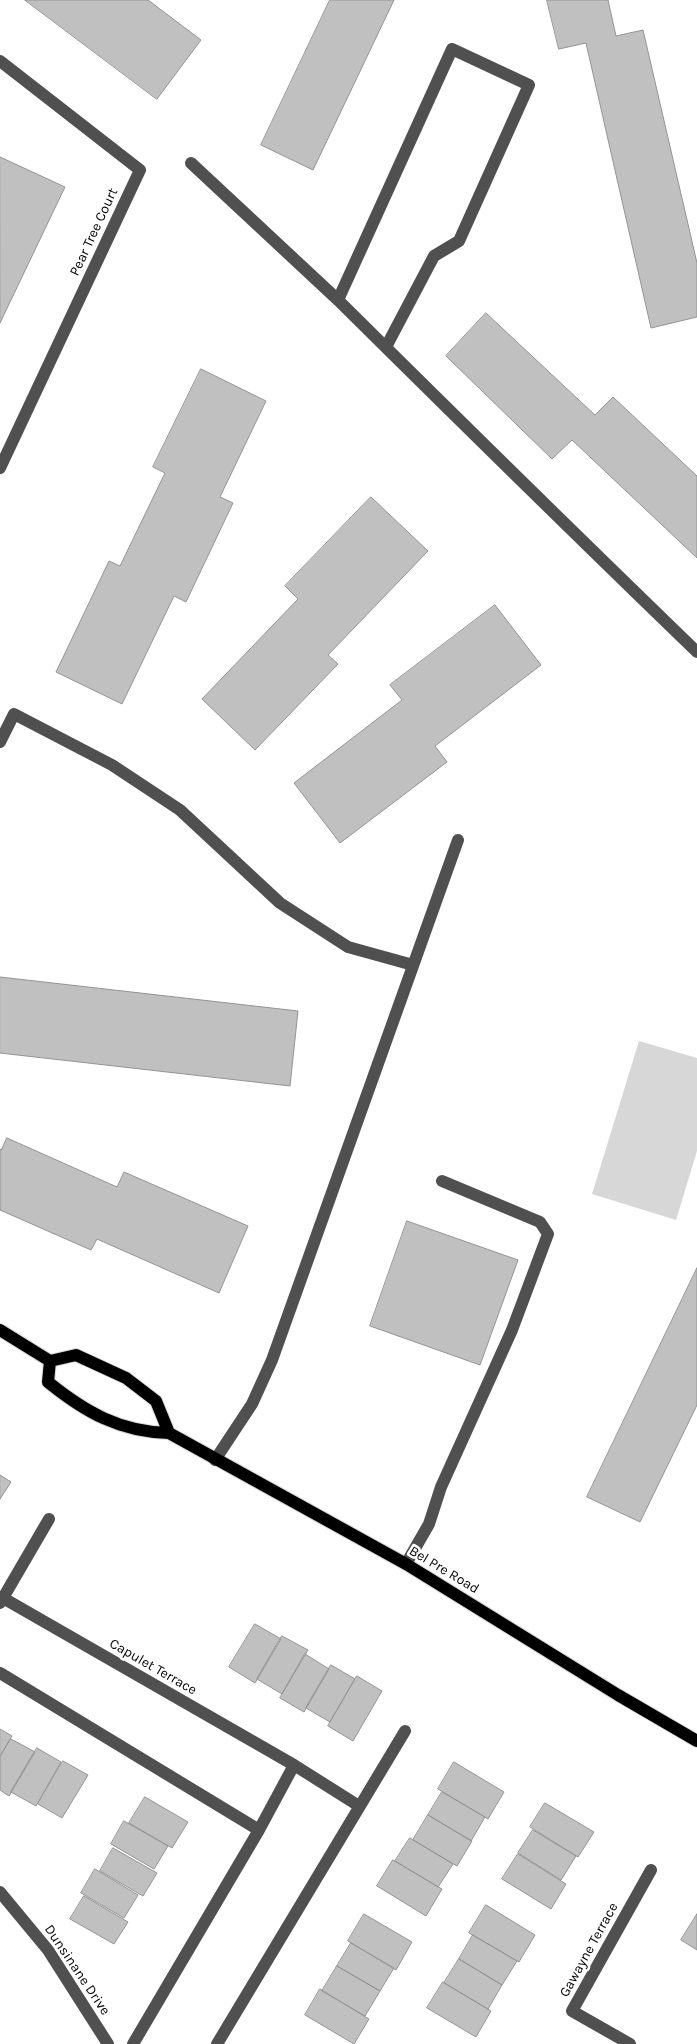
<!DOCTYPE html>
<style>
body{margin:0}
canvas{display:block;background:#fff}
</style>
<canvas width="697" height="2044"></canvas>
<script>
const context = document.querySelector('canvas').getContext('2d');
context.lineJoin = 'round';
function paint(path, color) {
  context.fillStyle = color;
  context.fill(path, 'evenodd');
}
function trace(path, color, width, dash) {
  context.strokeStyle = color;
  context.lineWidth = width;
  context.lineCap = dash ? 'butt' : 'round';
  context.setLineDash(dash || []);
  context.stroke(path);
}
function drawText(font, color, halo, rows, align = 'center') {
  context.font = font + ' Karla,sans-serif';
  context.lineWidth = 5;
  context.setLineDash([]);
  context.textBaseline = 'middle';
  context.strokeStyle = halo;
  context.fillStyle = color;
  for (const [text, x, y, turn = 0] of rows) {
    context.save();
    context.translate(x, y);
    context.rotate((+turn || 0) * Math.PI / 180);
    context.textAlign = isNaN(turn) ? turn : align;
    if (halo) context.strokeText(text, 0, 0);
    context.fillText(text, 0, 0);
    context.restore();
  }
}
const green = new Path2D(`
 M 639,1041 L 697,1058 L 697,1151 L 676,1220 L 592,1194 Z`);
const building = new Path2D(`
 M 25,0 L 148,0 L 201,40 L 157,99 Z
 M 330,0 L 394,0 L 313,170 L 261,145 Z
 M 547,0 L 608,0 L 616,36 L 643,30 L 697,263 L 697,317 L 651,328 L 586,43 L 559,49 Z
 M 0,157 L 65,187 L 0,323 Z
 M 486,313 L 595,415 L 613,397 L 697,476 L 697,558 L 572,440 L 552,459 L 446,356 Z
 M 201,369 L 266,401 L 220,497 L 233,503 L 186,602 L 174,596 L 122,704 L 56,672 L 109,561 L 120,566 L 165,473 L 153,467 Z
 M 371,497 L 428,551 L 328,655 L 338,664 L 255,750 L 202,699 L 298,599 L 285,586 Z
 M 495,605 L 541,665 L 435,746 L 447,762 L 340,843 L 294,783 L 402,700 L 390,685 Z
 M 0,977 L 298,1011 L 290,1086 L 0,1053 Z
 M 7,1138 L 117,1187 L 124,1172 L 248,1226 L 219,1293 L 97,1239 L 91,1250 L 0,1210 L 0,1149 L 1,1150 Z
 M 407,1221 L 518,1260 L 480,1365 L 370,1326 Z
 M 697,1268 L 697,1405 L 640,1522 L 587,1497 Z
 M 0,1475 L 11,1482 L 0,1499 Z
 M 255,1624 L 281,1639 L 255,1683 L 229,1667 Z
 M 282,1636 L 308,1650 L 282,1694 L 257,1679 Z
 M 305,1654 L 329,1669 L 304,1712 L 280,1698 Z
 M 331,1665 L 355,1679 L 330,1722 L 306,1708 Z
 M 357,1676 L 382,1691 L 353,1741 L 328,1726 Z
 M 0,1729 L 12,1736 L 0,1756 Z
 M 11,1739 L 35,1752 L 9,1796 L 0,1790 L 0,1757 Z
 M 37,1748 L 61,1762 L 36,1806 L 11,1792 Z
 M 63,1761 L 88,1775 L 62,1818 L 38,1804 Z
 M 454,1762 L 504,1792 L 488,1819 L 438,1789 Z
 M 442,1792 L 485,1817 L 471,1841 L 428,1815 Z
 M 145,1797 L 188,1822 L 172,1848 L 129,1823 Z
 M 545,1803 L 594,1832 L 578,1857 L 530,1827 Z
 M 428,1815 L 472,1841 L 457,1866 L 413,1840 Z
 M 124,1821 L 168,1846 L 154,1869 L 111,1844 Z
 M 533,1830 L 576,1856 L 561,1880 L 518,1853 Z
 M 410,1838 L 453,1864 L 438,1887 L 395,1861 Z
 M 113,1848 L 157,1873 L 143,1896 L 100,1871 Z
 M 518,1854 L 566,1884 L 551,1909 L 502,1879 Z
 M 393,1860 L 442,1889 L 426,1916 L 377,1886 Z
 M 95,1869 L 138,1895 L 124,1918 L 81,1893 Z
 M 84,1896 L 128,1922 L 114,1944 L 70,1919 Z
 M 486,1905 L 535,1935 L 519,1962 L 469,1933 Z
 M 364,1914 L 412,1942 L 396,1970 L 348,1941 Z
 M 697,1914 L 697,1950 L 681,1940 Z
 M 473,1935 L 517,1961 L 502,1985 L 459,1959 Z
 M 351,1943 L 394,1968 L 380,1991 L 337,1966 Z
 M 459,1959 L 502,1985 L 488,2009 L 444,1983 Z
 M 337,1966 L 380,1991 L 365,2016 L 322,1991 Z
 M 443,1982 L 491,2011 L 476,2037 L 427,2008 Z
 M 320,1989 L 369,2019 L 354,2044 L 305,2015 Z`);
const minor = new Path2D(`
 M 0,61 L 140,170 L 0,468
 M 191,163 L 338,300
 M 386,347 L 434,256 L 459,241 L 529,85 L 452,49 L 338,300 C 457,418 576,535 697,652
 M 0,742 L 14,714 L 112,765 L 180,810 L 280,903 L 348,947 L 413,965
 M 215,1460 L 252,1404 L 272,1360 L 458,840
 M 406,1564 L 429,1524 L 441,1487 L 512,1330 L 548,1234 L 540,1222 L 442,1181
 M 3,1598 L 49,1519
 M 0,1603 L 3,1598 L 294,1765 L 359,1806
 M 0,1673 L 259,1830
 M 0,1892 L 48,1950 L 108,2044
 M 133,2044 L 259,1830 L 294,1765
 M 217,2044 L 405,1731
 M 630,2044 L 572,2011 L 651,1870`);
const major = new Path2D(`
 M 0,1330 L 50,1361 L 76,1355 L 126,1378 L 156,1401 L 169,1433
 M 50,1361 L 48,1382 C 85,1412 120,1432 169,1433 L 406,1564 L 618,1695 L 697,1741`);
const streetNames = [
 ["Pear Tree Court",94,232,-65],
 ["Bel Pre Road",444,1570,31],
 ["Capulet Terrace",153,1667,30],
 ["Gawayne Terrace",589,1950,-61],
 ["Dunsinane Drive",77,1970,56]
];
paint(green, '#d7d7d7');
paint(building, '#c0c0c0');
trace(building, '#949494', 1);
trace(major, '#dbdbdb', 14);
trace(minor, '#505050', 12);
trace(major, '#000', 12);
drawText('14px', '#000', '#fff', streetNames);
</script>
